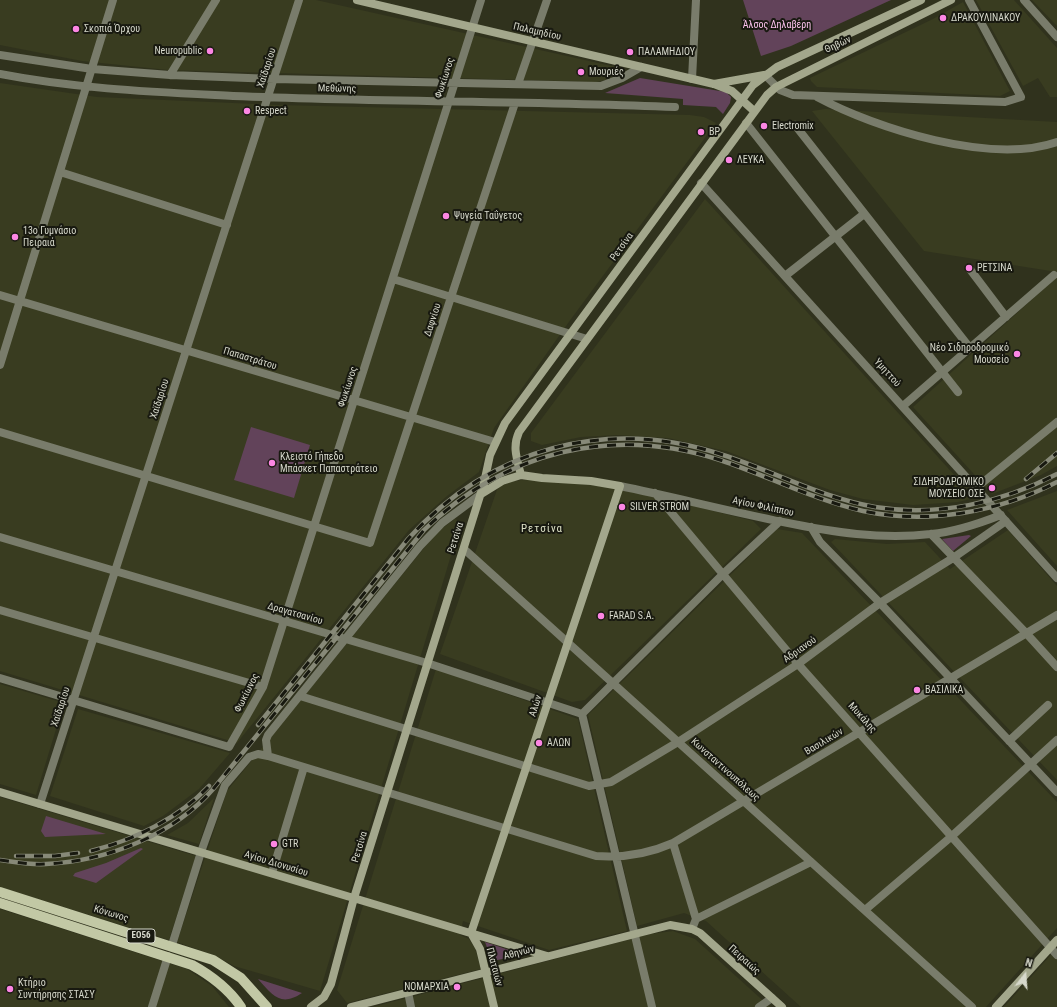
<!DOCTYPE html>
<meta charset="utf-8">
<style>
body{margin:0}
#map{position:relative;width:1057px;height:1007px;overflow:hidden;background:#30321d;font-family:"Roboto Condensed",sans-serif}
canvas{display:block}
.north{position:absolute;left:1005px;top:955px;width:40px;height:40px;-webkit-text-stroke:3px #181910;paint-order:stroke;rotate:17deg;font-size:11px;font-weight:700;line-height:16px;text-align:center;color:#d7d9cc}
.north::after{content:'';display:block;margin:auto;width:14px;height:18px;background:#d7d9cc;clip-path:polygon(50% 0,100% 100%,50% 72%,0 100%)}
</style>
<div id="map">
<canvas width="1057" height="1007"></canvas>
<div class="north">N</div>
</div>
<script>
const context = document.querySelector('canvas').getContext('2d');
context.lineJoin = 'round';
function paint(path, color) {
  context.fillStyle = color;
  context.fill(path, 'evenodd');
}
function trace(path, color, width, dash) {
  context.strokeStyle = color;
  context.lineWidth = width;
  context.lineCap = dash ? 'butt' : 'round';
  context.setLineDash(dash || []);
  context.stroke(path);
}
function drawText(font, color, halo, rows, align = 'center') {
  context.font = font + ' "Roboto Condensed",sans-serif';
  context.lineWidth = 4;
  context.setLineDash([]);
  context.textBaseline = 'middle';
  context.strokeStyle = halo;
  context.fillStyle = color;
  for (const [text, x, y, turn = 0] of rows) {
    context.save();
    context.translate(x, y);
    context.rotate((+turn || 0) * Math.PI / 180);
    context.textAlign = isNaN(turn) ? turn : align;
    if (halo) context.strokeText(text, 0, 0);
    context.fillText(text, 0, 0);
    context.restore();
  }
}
const built = new Path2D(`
 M 0,0 L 316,0 L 625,69 L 610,79 L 596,82 L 168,70 L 82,61 L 0,45 Z
 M 976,0 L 1014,0 L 1057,48 L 1057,97 L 1050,97 L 1038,78 L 1023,86 Z
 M 1032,0 L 1057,0 L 1057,26 Z
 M 963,2 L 1010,91 L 1000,96 L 817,87 L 811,81 L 810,78 L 933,19 Z
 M 0,83 L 97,97 L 278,105 L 690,115 L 704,117 L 716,123 L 571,319 L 494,428 L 479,472 L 447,496 L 409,530 L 237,743 L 0,671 Z
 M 825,109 L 1057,122 L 1057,272 L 924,251 L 812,111 Z
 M 705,199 L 975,498 L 958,502 L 913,505 L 863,499 L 830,490 L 726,451 L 668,438 L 617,435 L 581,437 L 542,445 L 531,441 L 531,433 Z
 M 1057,277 L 1057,466 L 1041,475 L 992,494 L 913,407 Z
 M 521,480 L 560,481 L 613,488 L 682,503 L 753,521 L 761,529 L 585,700 L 572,702 L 440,654 L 499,484 Z
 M 1057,491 L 1057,566 L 1007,510 Z
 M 455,519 L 461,522 L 320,991 L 234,966 L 216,956 L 177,942 L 227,791 L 437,532 Z
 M 777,529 L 802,533 L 1057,802 L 1057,928 L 986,1007 L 801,1007 L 706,921 L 684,913 L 637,926 L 588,715 Z
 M 1008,530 L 1057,586 L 1057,780 L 831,542 L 835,539 L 887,544 L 925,542 L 950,569 Z
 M 436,669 L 578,719 L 627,931 L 549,950 L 463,921 L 460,935 L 469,939 L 475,948 L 481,969 L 347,1003 L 337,990 Z
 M 0,684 L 64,703 L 36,795 L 0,784 Z
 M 78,709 L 230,753 L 199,789 L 163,816 L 144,826 L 50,796 Z
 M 0,797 L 196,856 L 169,940 L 0,887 Z
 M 214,798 L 199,844 L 167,835 L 188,823 Z
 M 0,909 L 187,969 L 212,986 L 229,1007 L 0,1007 Z
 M 673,931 L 695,939 L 770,1007 L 373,1007 L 650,934 Z
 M 1057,948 L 1057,1007 L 1004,1007 Z`);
const green = new Path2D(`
 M 743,0 L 891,0 L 791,46 L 761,56 Z
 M 640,78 L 726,92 L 731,97 L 730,103 L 723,114 L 716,107 L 683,105 L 683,99 L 605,93 Z
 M 251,427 L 310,445 L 294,498 L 234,480 Z
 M 969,535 L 971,536 L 953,551 L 942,539 Z
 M 46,816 L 106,834 L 45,837 L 41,831 Z
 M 141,848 L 143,849 L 96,883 L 73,876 L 75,873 L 106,863 Z
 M 485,942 L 524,955 L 492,961 Z
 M 258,979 L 302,993 C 281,1007 273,996 258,979 Z`);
const street = new Path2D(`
 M 1024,0 L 1057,37
 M 0,55 L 92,69 L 170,75 L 274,79 L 601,86 L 622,78 L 641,67
 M 0,74 C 77,89 155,92 233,96 C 380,102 528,101 675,107
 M 170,75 L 216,0
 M 765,75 L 780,90 L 793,95 L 1005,102 L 1021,97 L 969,0
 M 692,79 L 696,0
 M 518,84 L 547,0
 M 817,97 C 877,129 991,165 1057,142
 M 746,123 L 958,392
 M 795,125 L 970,348
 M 60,172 L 227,225
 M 701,183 L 1057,578
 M 969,268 L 1006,317
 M 785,276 L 864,214
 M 393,279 L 587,339
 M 0,295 L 495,442
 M 0,365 L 113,0
 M 903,406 L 1054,275
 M 0,432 L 370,543 L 515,103
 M 620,486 C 674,497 728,511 783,522 C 832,532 881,540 931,534 C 955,532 978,524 1001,515
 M 976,488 L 1057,422
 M 655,493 L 798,664 L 1057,955
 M 811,527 L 820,542 L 880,603 L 1057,792
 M 931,534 L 1026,633 L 1057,667
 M 0,537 L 427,663 L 582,714
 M 464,549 L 972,1007
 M 0,610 L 263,687
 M 0,678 L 229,747 L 263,687 L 481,0
 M 300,696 L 589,786 L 611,782 L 678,742 L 798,664 L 880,603 L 953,558 L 1006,521
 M 582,714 L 652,1007
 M 582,714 L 722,575 L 780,521
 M 1009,741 L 1048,705
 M 268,756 L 266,740 L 268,735 L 420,546 L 442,523 L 481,494
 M 40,804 L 299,0
 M 673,843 L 696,919
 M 272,873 L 304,767
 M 865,910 L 952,836 L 1057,740
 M 692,929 L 696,919 L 811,862
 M 172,945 L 201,852 L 221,796 L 225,785 L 249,757 L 258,754 L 268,756 L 596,856 C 623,858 648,854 673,843 L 1057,615
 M 408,992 L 411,1007
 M 152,1007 L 168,956
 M 759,1007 L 772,998`);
const secondary = new Path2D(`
 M 357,0 L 714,84 L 732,91 L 754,111
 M 714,84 L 764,75
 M 521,475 C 517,459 512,447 519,432 L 767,95 L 776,87 L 951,0
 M 0,792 L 547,956
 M 471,933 L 620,486 L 591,481 L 542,478 L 521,475 L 502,481 L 481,494
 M 471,933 L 480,949 L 494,1007
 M 311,1007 L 324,997 L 331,984 L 354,898 L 484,483 L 490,455 L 505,423 L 753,85 L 777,67 L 921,0
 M 351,1007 L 670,925 L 692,929 L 700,933 L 782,1007
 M 996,1007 L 1057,940`);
const primary = new Path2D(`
 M 0,892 L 213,960 L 241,978 L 267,1007
 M 0,903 L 192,965 C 212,976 228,988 241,1007`);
const rail = new Path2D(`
 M 1026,479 L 1057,453
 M 258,725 L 408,539 C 490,448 607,416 723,455 C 773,471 822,498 875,507 C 938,517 1001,503 1057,474
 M 91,851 C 134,840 179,818 209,786
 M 16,856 L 55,856 L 78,853
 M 0,860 C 15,862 30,865 46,864 C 107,861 174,835 214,788 L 424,530 C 506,451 612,425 720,460 C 768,476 814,500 863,511 C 928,525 999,512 1057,482`);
const markers = [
 [943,18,4,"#fc86e3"],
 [76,29,4,"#fc86e3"],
 [210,51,4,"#fc86e3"],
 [630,52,4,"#fc86e3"],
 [581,72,4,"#fc86e3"],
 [247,111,4,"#fc86e3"],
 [764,126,4,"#fc86e3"],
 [701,132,4,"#fc86e3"],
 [729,160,4,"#fc86e3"],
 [446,216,4,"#fc86e3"],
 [15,237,4,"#fc86e3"],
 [969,268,4,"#fc86e3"],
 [1017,354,4,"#fc86e3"],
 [272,463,4,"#fc86e3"],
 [992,488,4,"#fc86e3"],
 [622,507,4,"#fc86e3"],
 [601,616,4,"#fc86e3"],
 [917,690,4,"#fc86e3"],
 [539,743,4,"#fc86e3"],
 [274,844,4,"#fc86e3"],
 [457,987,4,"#fc86e3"],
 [10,989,4,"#fc86e3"]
];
const shields = [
 [141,936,28]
];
const shieldNames = [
 ["ΕΟ56",141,936]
];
const poiNames = [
 ["ΔΡΑΚΟΥΛΙΝΑΚΟΥ",951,18],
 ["Σκοπιά Όρχου",84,29],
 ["Neuropublic",202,51,"right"],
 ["ΠΑΛΑΜΗΔΙΟΥ",638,52],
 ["Μουριές",589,72],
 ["Respect",255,111],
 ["Electromix",772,126],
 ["BP",709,132],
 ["ΛΕΥΚΑ",737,160],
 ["Ψυγεία Ταΰγετος",454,216],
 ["13ο Γυμνάσιο",23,231],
 ["Πειραιά",23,243],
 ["ΡΕΤΣΙΝΑ",977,268],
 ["Νέο Σιδηροδρομικό",1009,348,"right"],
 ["Μουσείο",1009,360,"right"],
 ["Κλειστό Γήπεδο",280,457],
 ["Μπάσκετ Παπαστράτειο",280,469],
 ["ΣΙΔΗΡΟΔΡΟΜΙΚΟ",984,482,"right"],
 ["ΜΟΥΣΕΙΟ ΟΣΕ",984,494,"right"],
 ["SILVER STROM",630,507],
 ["FARAD S.A.",609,616],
 ["ΒΑΣΙΛΙΚΑ",925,690],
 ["ΑΛΩΝ",547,743],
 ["GTR",282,844],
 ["Κτήριο",18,983],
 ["Συντήρησης ΣΤΑΣΥ",18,995],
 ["ΝΟΜΑΡΧΙΑ",449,987,"right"]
];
const parkNames = [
 ["Άλσος Δηλαβέρη",777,25]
];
const streetNames = [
 ["Παλαμηδίου",537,32,13],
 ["Θηβών",838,45,-25],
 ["Χαϊδαρίου",267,68,-72],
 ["Φωκίωνος",445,78,-72],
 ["Μεθώνης",337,89,1],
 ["Ρετσίνα",622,247,-54],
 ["Δαφνίου",433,320,-72],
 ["Παπαστράτου",250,359,17],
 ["Υμηττού",887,373,48],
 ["Φωκίωνος",348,387,-72],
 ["Χαϊδαρίου",160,399,-72],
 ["Αγίου Φιλίππου",763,507,12],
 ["Ρετσίνα",456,538,-72],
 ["Δραγατσανίου",295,614,16],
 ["Αδριανού",800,650,-35],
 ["Φωκίωνος",247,693,-63],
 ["Αλών",536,706,-72],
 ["Χαϊδαρίου",61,707,-72],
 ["Μυκάλης",862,718,48],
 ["Βασιλικών",824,742,-31],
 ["Κωνσταντινουπόλεως",725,770,42],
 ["Ρετσίνα",360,847,-73],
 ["Αγίου Διονυσίου",276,864,17],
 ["Κόνωνος",111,914,17],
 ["Αθηνών",519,953,-15],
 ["Πειραιώς",744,960,42],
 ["Πλαταιών",494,967,75]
];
const neighbourhoodNames = [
 ["Ρετσίνα",542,529]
];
paint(built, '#393c20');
paint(green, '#62435a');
trace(street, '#797c6b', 8);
trace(secondary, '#a3a78c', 8);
trace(primary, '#c2c8a5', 10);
trace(rail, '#878978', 4.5);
trace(rail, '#181910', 3, [9]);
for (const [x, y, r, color] of markers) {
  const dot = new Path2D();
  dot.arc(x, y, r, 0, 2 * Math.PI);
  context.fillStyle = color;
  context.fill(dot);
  trace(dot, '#181910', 1.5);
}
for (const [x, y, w] of shields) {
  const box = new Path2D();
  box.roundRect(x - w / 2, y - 7, w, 14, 3);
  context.fillStyle = '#181910';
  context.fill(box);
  trace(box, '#d7d9cc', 1);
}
drawText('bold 9px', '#d7d9cc', null, shieldNames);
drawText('10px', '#d7d9cc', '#181910', poiNames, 'left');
drawText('10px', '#fbc1ec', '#181910', parkNames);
drawText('10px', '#d7d9cc', '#181910', streetNames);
context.letterSpacing = '1px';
drawText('11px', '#dde1c6', '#181910', neighbourhoodNames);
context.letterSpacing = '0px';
</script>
